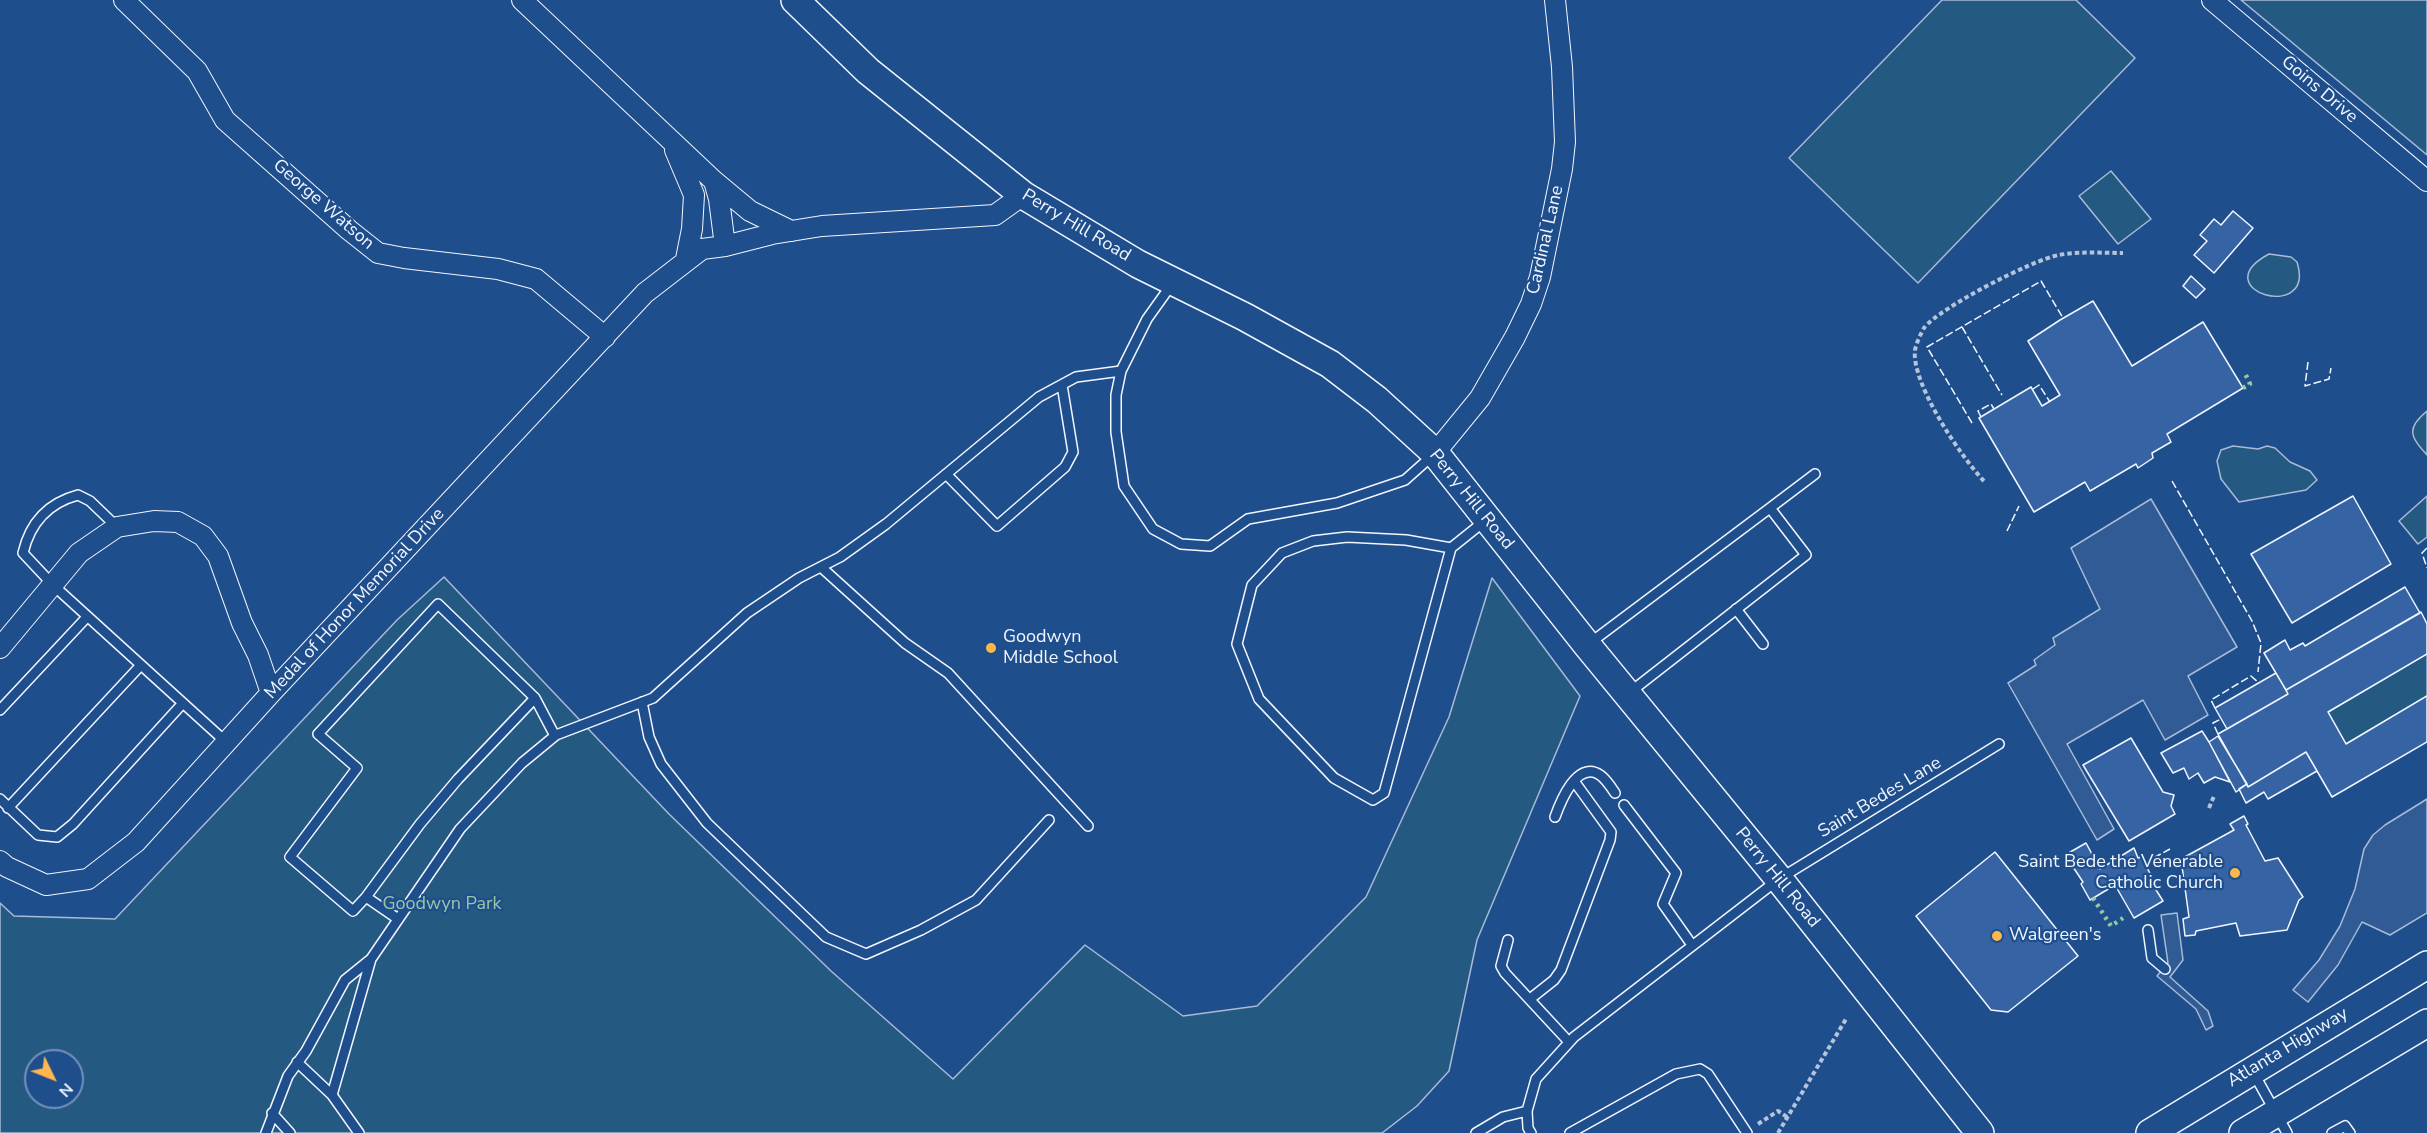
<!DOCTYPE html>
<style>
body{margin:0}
#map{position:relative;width:2427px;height:1133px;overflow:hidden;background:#1f4e8c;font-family:"Nunito Sans",sans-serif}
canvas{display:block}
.north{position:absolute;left:24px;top:1049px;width:60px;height:60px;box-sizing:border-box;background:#1f4e8c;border:2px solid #7391ba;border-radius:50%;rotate:133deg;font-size:16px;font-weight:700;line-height:24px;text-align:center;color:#f2f6ff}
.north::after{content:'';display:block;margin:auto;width:21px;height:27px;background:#ffb74d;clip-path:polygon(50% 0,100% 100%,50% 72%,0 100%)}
</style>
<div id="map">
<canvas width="2427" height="1133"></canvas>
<div class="north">N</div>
</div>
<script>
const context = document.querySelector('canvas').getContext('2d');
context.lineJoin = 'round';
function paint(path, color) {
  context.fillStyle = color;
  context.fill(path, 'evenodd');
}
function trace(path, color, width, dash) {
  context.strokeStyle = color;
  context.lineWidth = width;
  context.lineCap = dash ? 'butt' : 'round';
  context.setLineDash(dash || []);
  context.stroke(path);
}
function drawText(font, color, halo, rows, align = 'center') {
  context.font = font + ' "Nunito Sans",sans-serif';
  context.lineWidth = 4.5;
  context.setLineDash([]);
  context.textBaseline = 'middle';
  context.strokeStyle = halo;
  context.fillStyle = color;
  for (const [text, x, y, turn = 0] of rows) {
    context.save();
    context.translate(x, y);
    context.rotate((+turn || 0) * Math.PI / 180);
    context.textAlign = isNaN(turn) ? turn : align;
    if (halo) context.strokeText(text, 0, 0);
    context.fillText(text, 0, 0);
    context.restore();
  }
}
const green = new Path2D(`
 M 1942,0 L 2076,0 L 2135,58 L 1918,283 L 1789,158 Z
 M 2241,0 L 2427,0 L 2427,155 Z
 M 2111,171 L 2151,219 L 2118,244 L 2079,196 Z
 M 2269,254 L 2291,257 L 2297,262 C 2317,324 2202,290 2269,254 Z
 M 2427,411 L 2427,455 C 2411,437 2405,429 2427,411 Z
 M 2233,446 L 2258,449 L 2267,446 L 2275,448 L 2290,462 L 2310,471 L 2317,480 L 2306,490 L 2239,502 L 2221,479 L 2217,461 L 2221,450 Z
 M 2427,496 L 2427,537 L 2418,544 L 2399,521 Z
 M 444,577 L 669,814 L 831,971 L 953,1079 L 1085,945 L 1183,1016 L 1257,1006 L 1366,897 L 1449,717 L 1492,578 L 1580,696 L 1477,940 L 1449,1071 L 1417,1106 L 1382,1133 L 0,1133 L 0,903 L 14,916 L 115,919 L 397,620 ZM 36,1061 L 72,1061 L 72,1097 L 36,1097 Z
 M 2427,654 L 2427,696 L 2346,744 L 2328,712 Z`);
const parking = new Path2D(`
 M 2151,499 L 2237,647 L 2188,676 L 2208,715 L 2165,740 L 2143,700 L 2067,744 L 2114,829 L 2097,840 L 2008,683 L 2036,665 L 2034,660 L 2055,645 L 2053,638 L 2100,609 L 2071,548 Z
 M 2427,799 L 2427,913 L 2390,935 L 2362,922 L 2338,965 L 2308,1002 L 2293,990 L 2319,960 L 2340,926 L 2355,889 L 2364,849 L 2373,835 L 2385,825 Z
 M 2177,913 L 2183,960 L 2170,977 L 2208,1011 L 2213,1026 L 2206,1030 L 2196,1009 L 2157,976 L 2168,963 L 2161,915 Z`);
const building = new Path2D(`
 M 2233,211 L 2253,228 L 2214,273 L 2194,255 L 2207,241 L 2200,235 L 2214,219 L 2221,225 Z
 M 2191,276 L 2205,289 L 2196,298 L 2183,286 Z
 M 2093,301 L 2132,366 L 2203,322 L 2243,388 L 2167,434 L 2171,442 L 2152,453 L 2153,458 L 2138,468 L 2136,464 L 2090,491 L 2085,482 L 2034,512 L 1979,418 L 2031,387 L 2042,406 L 2060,395 L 2028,341 L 2060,320 Z
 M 2353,496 L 2391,564 L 2292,623 L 2251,554 Z
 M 2405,587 L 2420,613 L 2286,690 L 2264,653 L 2285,640 L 2290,650 L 2303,643 L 2305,646 Z
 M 2421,612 L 2427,624 L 2427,654 L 2328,712 L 2346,744 L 2427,696 L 2427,742 L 2332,797 L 2306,752 L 2248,787 L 2218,734 L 2288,694 L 2286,690 Z
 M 2276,673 L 2288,694 L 2227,729 L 2215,708 Z
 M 2202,731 L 2209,742 L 2230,782 L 2215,777 L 2204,783 L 2198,773 L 2189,779 L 2184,768 L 2173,773 L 2161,753 Z
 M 2218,736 L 2247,784 L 2236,792 L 2209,742 Z
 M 2131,738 L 2163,792 L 2174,795 L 2171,806 L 2175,814 L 2129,841 L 2083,765 Z
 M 2306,752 L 2317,771 L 2268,799 L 2264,792 L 2246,803 L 2239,789 L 2247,784 L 2248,787 Z
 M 2244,816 L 2248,824 L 2246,825 L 2265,861 L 2278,858 L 2303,897 L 2299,900 L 2287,930 L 2240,936 L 2236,923 L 2196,931 L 2195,935 L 2185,936 L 2183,919 L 2189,917 L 2181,859 L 2234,830 L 2230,824 Z
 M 2086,843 L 2100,869 L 2134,848 L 2138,858 L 2141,857 L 2151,875 L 2148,877 L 2163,901 L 2134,918 L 2115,885 L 2090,900 L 2081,884 L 2083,882 L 2065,855 Z
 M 1995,852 L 2078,956 L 2008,1012 L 1991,1010 L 1916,916 Z`);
const path = new Path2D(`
 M 1984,481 C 1961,457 1911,383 1915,350 C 1916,344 1921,333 1924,328 C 1939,308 2034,259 2059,255 C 2080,251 2102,253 2123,253
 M 2209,808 L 2214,796
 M 1758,1124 L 1778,1111 L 1787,1117
 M 1778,1133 L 1846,1019`);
const service = new Path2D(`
 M 1172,284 L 1147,319 L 1121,371 L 1116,395 L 1116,432 L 1124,486 L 1153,529 L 1181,544 L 1210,546 L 1248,519 L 1337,503 L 1405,480 L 1433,455
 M 946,474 L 997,526 L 1065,467 L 1073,452 L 1062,385
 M 1770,508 L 1815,474
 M 117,527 L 90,501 L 78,495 C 48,503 30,523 23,553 L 53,585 L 227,743
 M 1451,548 L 1406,540 L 1347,537 L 1313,541 L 1282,553 L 1252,585 L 1237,644 L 1259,699 L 1334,778 L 1373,800 L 1384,793 L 1451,548 L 1486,520
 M 821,567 L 905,643 L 948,673 L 1088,826
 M 1736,609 L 1763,644
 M 1590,643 L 1770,508 L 1806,555 L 1629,693
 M 642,702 L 649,737 L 661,764 L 707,823 L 826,937 L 866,954 L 921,930 L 976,900 L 1049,820
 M 0,710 L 87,617
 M 0,799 L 38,835 L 57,837 L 73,824 L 183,703
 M 1624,805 L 1676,873 L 1663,904 L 1692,945
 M 8,808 L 141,665
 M 1555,817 C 1560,803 1577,759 1600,775 C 1606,779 1611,787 1615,793
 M 366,897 L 353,911 L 290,857 L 357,768 L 318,734 L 438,604 L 535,698 L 555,736
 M 398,919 L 366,897 L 420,824 L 458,779 L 535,698
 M 2148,930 L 2152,958 L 2165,969
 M 1508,940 L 1501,966 L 1505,973 L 1569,1042
 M 1530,999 L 1554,980 L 1561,970 L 1610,840 L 1611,832 L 1574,781
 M 297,1062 L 332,1095 L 359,1133
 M 2253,1072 L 2287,1133
 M 332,1095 L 371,959
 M 272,1113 L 290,1133
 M 266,1133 L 288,1076 L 306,1051 L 345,980 L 371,959 L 460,829 L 522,763 L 556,735 L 653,698 L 747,613 L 799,578 L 840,557 L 886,524 L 1039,397 L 1076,377 L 1121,371
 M 1476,1133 L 1503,1117 L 1527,1111
 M 1531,1133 L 1528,1128 L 1527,1111 L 1536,1079 L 1574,1037 L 1779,879 L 1999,744
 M 1570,1133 L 1676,1074 L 1700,1069 L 1708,1074 L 1747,1133
 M 2332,1133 L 2345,1126 L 2350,1133`);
const minor = new Path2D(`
 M 124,0 L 197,71 L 225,120 L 349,230 L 378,253 L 404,258 L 498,269 L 536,279 L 605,337
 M 522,0 L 714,181 L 719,199 L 725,246
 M 2212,0 L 2427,181
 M 675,150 L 694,195 L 692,229 L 686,259
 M 714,181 L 750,211 L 791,231
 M 1435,453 L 1480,398 L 1515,337 L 1531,304 L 1540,277 L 1562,169 L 1565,142 L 1562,67 L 1555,0
 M 0,648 L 79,553 L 117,527 L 154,521 L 178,522 L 203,536 L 218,556 L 242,623 L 258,655 L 271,693
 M 0,861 L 7,867 L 46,885 L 88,879 L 136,842 L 271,693 L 645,293 L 702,249 L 725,246 L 772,234 L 822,226 L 995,215 L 1023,195`);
const secondary = new Path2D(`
 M 795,0 L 868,71 L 1023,195 L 1138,264 L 1245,317 L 1330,364 L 1377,400 L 1435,453 L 1587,645 L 1779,879 L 1980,1133
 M 2150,1133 L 2427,965
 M 2243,1133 L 2427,1023`);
const hedge = new Path2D(`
 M 2243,388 L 2250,384 L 2244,371
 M 2093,898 L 2111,926 L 2123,918`);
const fence = new Path2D(`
 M 1962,327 L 2002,395
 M 2308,362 L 2305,386 L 2329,379 L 2331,368
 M 2033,389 L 2039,385 L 2050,402
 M 1981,417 L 1978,411 L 1991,404 L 1994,409
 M 1972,423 L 1927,347 L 2041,281 L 2063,318
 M 2172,481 L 2252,621 L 2261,643 L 2258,672
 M 2007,531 L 2019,506
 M 2427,548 L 2422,553 L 2427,568
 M 2215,708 L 2211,700 L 2251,676 L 2259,683
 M 2218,734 L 2213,723 L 2221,719
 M 2144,863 L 2170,849`);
const markers = [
 [991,648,6,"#ffb74d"],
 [2235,873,6,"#ffb74d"],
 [1997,936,6,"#ffb74d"]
];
const streetNames = [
 ["Goins Drive",2319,90,40],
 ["George Watson",323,205,41],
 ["Perry Hill Road",1076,226,31],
 ["Cardinal Lane",1546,240,-77],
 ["Perry Hill Road",1471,500,51],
 ["Medal of Honor Memorial Drive",355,604,-47],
 ["Saint Bedes Lane",1880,798,-31],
 ["Perry Hill Road",1777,878,51],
 ["Atlanta Highway",2288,1048,-31]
];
const poiNames = [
 ["Goodwyn",1003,638],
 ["Middle School",1003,659],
 ["Saint Bede the Venerable",2223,863,"right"],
 ["Catholic Church",2223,884,"right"],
 ["Walgreen's",2009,936]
];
const parkNames = [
 ["Goodwyn Park",442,905]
];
paint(green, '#245a82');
trace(green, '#a8bbd7', 1.5);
paint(parking, '#305b95');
trace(parking, '#a8bbd7', 1.5);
paint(building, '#3563a3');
trace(building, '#f2f6ff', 1.5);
trace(service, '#f2f6ff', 12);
trace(minor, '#f2f6ff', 22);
trace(secondary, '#f2f6ff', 30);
trace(path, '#b3c4dc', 4, [4.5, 3]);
trace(service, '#1f4e8c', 9);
trace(minor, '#1f4e8c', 20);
trace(secondary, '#1f4e8c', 27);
trace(hedge, '#97c8a6', 4.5, [3, 4.5]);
trace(fence, '#f2f6ff', 1.5, [8, 3]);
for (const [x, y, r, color] of markers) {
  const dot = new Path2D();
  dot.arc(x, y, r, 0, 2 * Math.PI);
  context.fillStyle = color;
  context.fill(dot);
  trace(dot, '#1f4e8c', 2);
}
drawText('18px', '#f2f6ff', '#1f4e8c', streetNames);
drawText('18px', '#f2f6ff', '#1f4e8c', poiNames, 'left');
drawText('18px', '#97c8a6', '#1f4e8c', parkNames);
</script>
